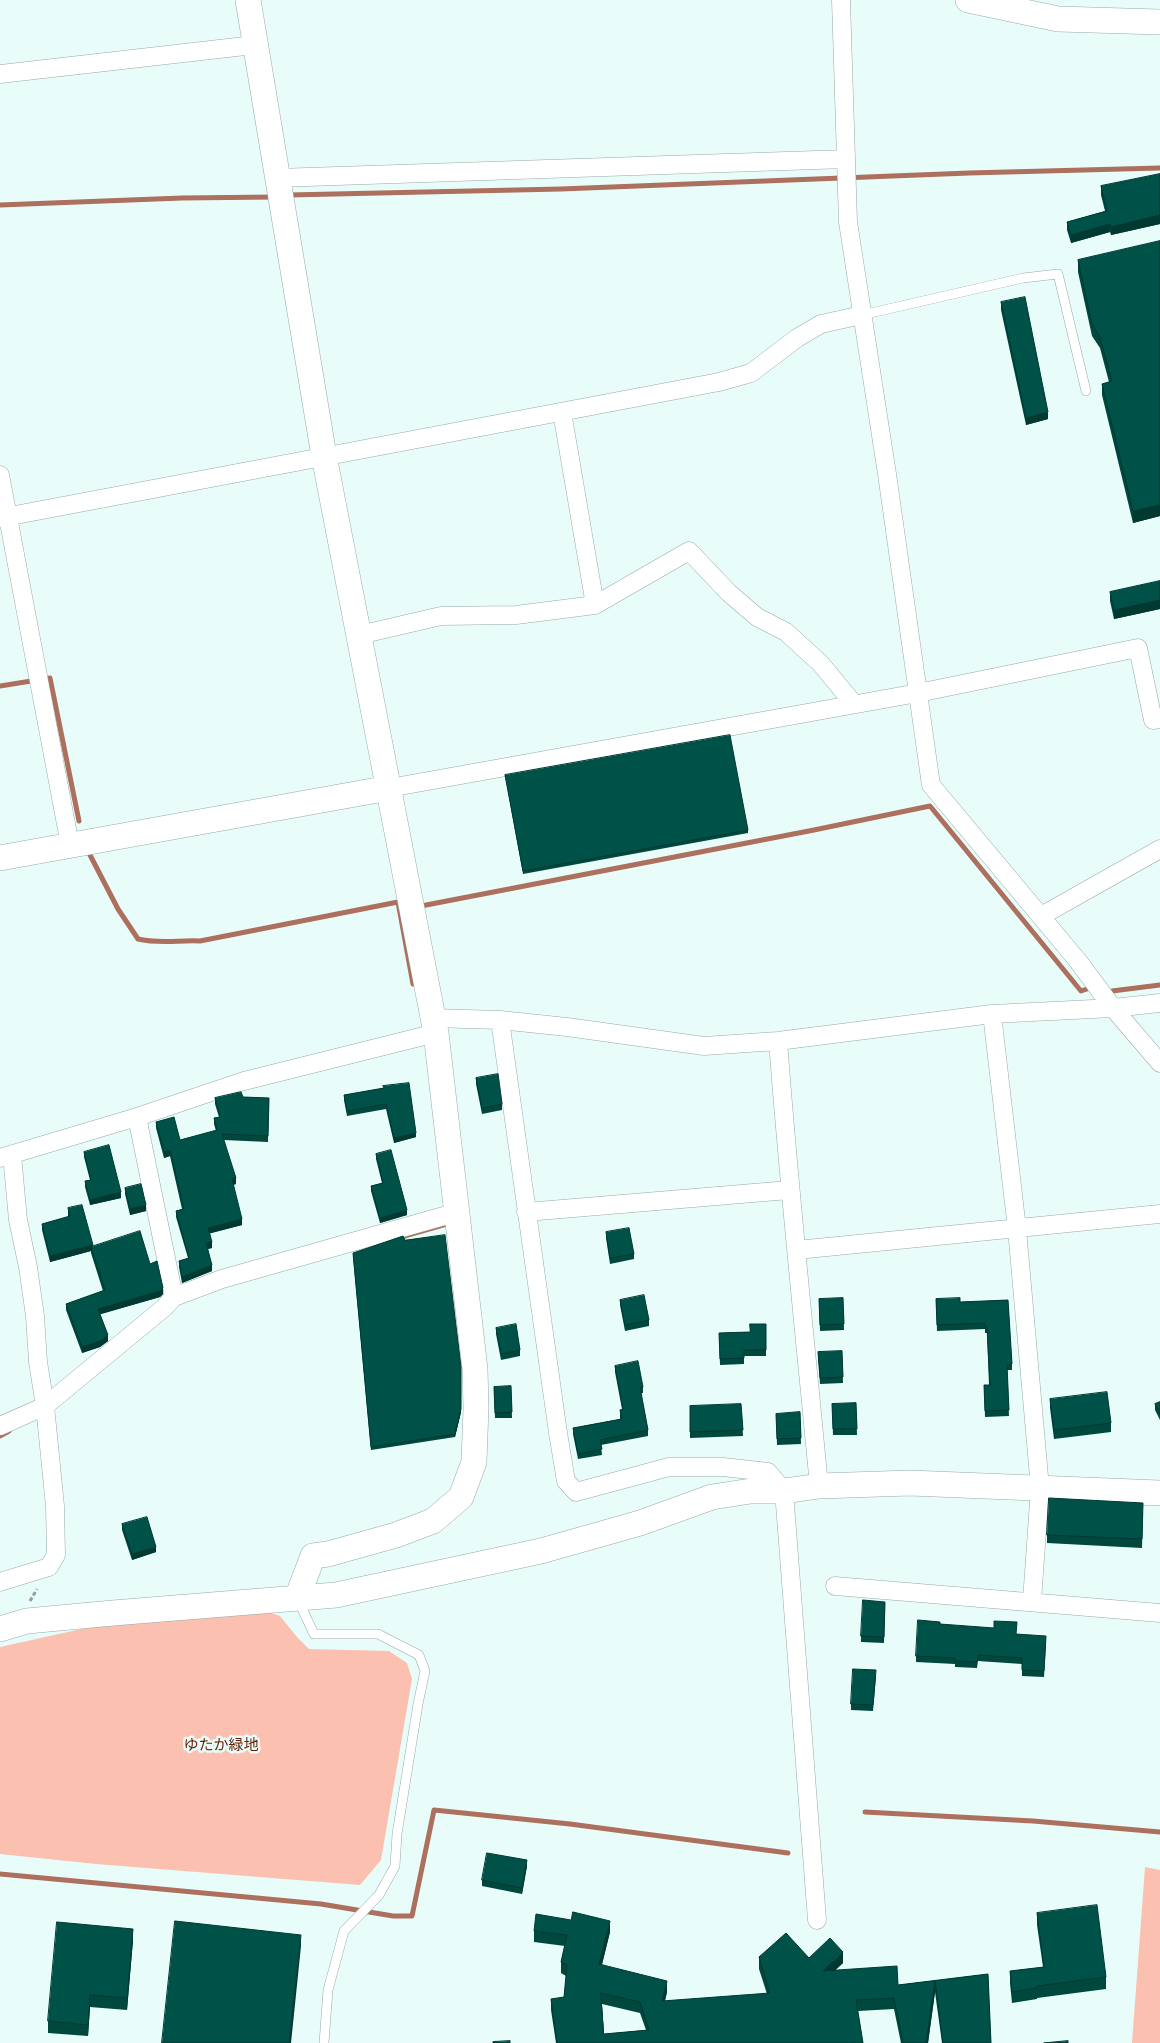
<!DOCTYPE html>
<meta charset="utf-8">
<style>
body{margin:0}
canvas{display:block;background:#e8fdf9}
</style>
<canvas width="1160" height="2043"></canvas>
<script>
const context = document.querySelector('canvas').getContext('2d');
context.lineJoin = 'round';
function paint(path, color) {
  context.fillStyle = color;
  context.fill(path, 'evenodd');
}
function trace(path, color, width, dash) {
  context.strokeStyle = color;
  context.lineWidth = width;
  context.lineCap = dash ? 'butt' : 'round';
  context.setLineDash(dash || []);
  context.stroke(path);
}
function drawText(font, color, halo, rows, align = 'center') {
  context.font = font + ' Ubuntu,"Noto Sans JP",sans-serif';
  context.lineWidth = 5;
  context.setLineDash([]);
  context.textBaseline = 'middle';
  context.strokeStyle = halo;
  context.fillStyle = color;
  for (const [text, x, y, turn = 0] of rows) {
    context.save();
    context.translate(x, y);
    context.rotate((+turn || 0) * Math.PI / 180);
    context.textAlign = isNaN(turn) ? turn : align;
    if (halo) context.strokeText(text, 0, 0);
    context.fillText(text, 0, 0);
    context.restore();
  }
}
const green = new Path2D(`
 M 269,1612 L 280,1616 L 297,1637 L 309,1649 L 389,1651 L 407,1663 L 412,1679 L 381,1860 L 360,1885 L 96,1864 L 0,1854 L 0,1647 L 95,1626 Z
 M 1145,1867 L 1160,1870 L 1160,2043 L 1132,2043 Z`);
const stream = new Path2D(`
 M 289,195 L 561,189 L 969,173 L 1160,168
 M 0,205 L 182,198 L 275,197
 M 0,686 L 50,678 L 79,821
 M 90,855 L 118,909 L 138,939 C 158,944 179,940 200,941 L 398,902 L 413,984
 M 421,906 L 814,830 L 930,806 L 1081,991 L 1087,989
 M 1112,991 L 1160,985
 M 401,1237 L 450,1223
 M 0,1436 L 9,1431
 M 865,1812 L 1033,1821 L 1160,1832
 M 0,1874 L 321,1904 L 393,1916 L 412,1916 L 434,1810 L 570,1824 L 788,1853`);
const path = new Path2D(`
 M 30,1601 L 37,1589`);
const lane = new Path2D(`
 M 862,315 L 1023,278 L 1058,274 L 1086,391
 M 298,1600 L 314,1634 L 378,1634 L 419,1655 L 425,1671 L 418,1704 L 397,1834 L 395,1866 L 379,1895 L 344,1931 L 328,1990 L 324,2043`);
const street = new Path2D(`
 M 841,0 L 848,222 L 887,474 L 931,785 L 1078,961 L 1113,1008 L 1160,1063
 M 0,74 L 254,45
 M 277,178 L 846,159
 M 562,412 L 595,605
 M 0,475 L 70,845
 M 0,518 L 719,382 L 751,373 L 797,338 L 821,324 L 862,315
 M 359,635 L 441,616 L 516,615 L 595,605 L 689,551 L 729,593 L 757,617 L 786,632 L 820,663 L 854,704
 M 389,788 L 918,693 L 1138,648 L 1153,720 L 1160,719
 M 1041,916 L 1160,849
 M 992,1014 L 1017,1229 L 1040,1488 L 1032,1601
 M 432,1018 L 500,1020 L 567,1027 L 704,1046 L 778,1041 L 992,1014 L 1113,1008 L 1160,1003
 M 500,1020 L 558,1433 L 566,1481 L 576,1492 L 669,1467 L 723,1467 L 768,1472 L 784,1491 L 817,1920
 M 778,1041 C 789,1189 805,1337 819,1486
 M 137,1117 L 174,1297
 M 0,1158 L 137,1117 L 244,1081 L 436,1033
 M 526,1212 L 789,1190
 M 797,1250 L 1160,1214
 M 0,1426 L 45,1406 L 165,1307 L 174,1297 L 222,1279 L 458,1212
 M 0,1582 L 49,1567 L 56,1555 L 55,1506 L 45,1406 L 38,1362 L 35,1316 L 28,1267 L 18,1220 L 12,1155
 M 835,1586 L 1160,1613`);
const secondary = new Path2D(`
 M 248,0 L 324,456 L 436,1033 L 475,1369 L 476,1408 L 474,1462 L 461,1497 L 433,1521 L 396,1535 L 328,1554 L 313,1556 L 297,1598
 M 968,0 L 1058,19 L 1160,22
 M 0,858 L 389,788
 M 0,1629 L 27,1621 L 113,1613 L 336,1595 L 541,1551 L 640,1523 L 712,1497 L 751,1491 L 784,1491 L 819,1486 L 910,1483 L 1160,1493`);
const wall = new Path2D(`
 M 1160,174 L 1160,224 L 1111,235 L 1110,232 L 1071,243 L 1067,230 L 1067,222 L 1105,211 L 1101,195 L 1101,186 Z
 M 1160,241 L 1160,516 L 1133,523 L 1102,395 L 1102,384 L 1109,382 L 1100,348 L 1092,336 L 1078,272 L 1078,260 Z
 M 1001,302 L 1048,419 L 1026,425 L 1001,310 Z
 M 1160,581 L 1160,609 L 1114,619 L 1110,601 L 1110,592 Z
 M 505,775 L 748,830 L 748,833 L 523,874 Z
 M 476,1078 L 502,1104 L 502,1110 L 482,1114 L 476,1084 Z
 M 384,1088 L 416,1137 L 394,1143 L 386,1109 L 347,1116 L 344,1100 L 344,1095 Z
 M 243,1097 L 269,1098 L 268,1142 L 224,1140 L 236,1184 L 233,1185 L 242,1225 L 210,1233 L 212,1248 L 208,1249 L 212,1271 L 182,1283 L 179,1267 L 179,1261 L 188,1258 L 176,1217 L 176,1211 L 182,1209 L 170,1156 L 164,1158 L 156,1128 L 156,1122 L 180,1140 L 216,1131 L 214,1124 L 214,1118 L 219,1117 L 215,1104 L 215,1098 Z
 M 84,1152 L 121,1198 L 90,1205 L 85,1187 L 85,1181 L 90,1180 L 84,1157 Z
 M 376,1154 L 407,1215 L 380,1223 L 371,1191 L 371,1186 L 382,1183 L 376,1159 Z
 M 125,1188 L 146,1211 L 130,1215 L 125,1194 Z
 M 68,1208 L 93,1247 L 150,1264 L 163,1294 L 160,1297 L 100,1314 L 108,1341 L 100,1347 L 82,1353 L 66,1310 L 66,1304 L 103,1291 L 91,1253 L 91,1251 L 50,1262 L 42,1230 L 42,1224 L 68,1217 Z
 M 606,1232 L 634,1254 L 634,1259 L 610,1264 L 606,1238 Z
 M 353,1256 L 461,1412 L 455,1437 L 371,1450 Z
 M 843,1298 L 844,1330 L 820,1331 L 819,1299 Z
 M 936,1299 L 960,1302 L 1008,1300 L 1012,1364 L 1012,1370 L 1007,1370 L 1009,1416 L 985,1417 L 984,1385 L 989,1385 L 987,1333 L 985,1333 L 985,1329 L 937,1331 Z
 M 620,1300 L 649,1320 L 649,1326 L 625,1331 L 620,1305 Z
 M 766,1324 L 766,1356 L 744,1356 L 744,1364 L 720,1365 L 719,1333 L 750,1332 Z
 M 496,1328 L 520,1350 L 520,1356 L 501,1360 L 496,1334 Z
 M 842,1351 L 843,1383 L 820,1384 L 818,1352 Z
 M 615,1366 L 643,1387 L 643,1393 L 641,1393 L 648,1430 L 648,1436 L 601,1445 L 602,1455 L 578,1459 L 573,1434 L 573,1428 L 620,1419 L 620,1410 L 622,1409 L 615,1372 Z
 M 511,1386 L 512,1418 L 495,1418 L 494,1387 Z
 M 1050,1399 L 1111,1423 L 1111,1432 L 1054,1439 L 1050,1408 Z
 M 1160,1402 L 1160,1420 L 1155,1410 L 1155,1404 Z
 M 856,1403 L 857,1435 L 833,1435 L 832,1404 Z
 M 741,1404 L 743,1436 L 690,1438 L 690,1406 Z
 M 800,1412 L 801,1444 L 777,1445 L 776,1414 Z
 M 1143,1512 L 1142,1548 L 1047,1543 L 1047,1535 Z
 M 122,1524 L 156,1552 L 132,1560 L 122,1530 Z
 M 885,1602 L 884,1643 L 861,1642 L 861,1636 Z
 M 940,1624 L 1016,1634 L 1046,1642 L 1044,1677 L 1022,1676 L 1022,1664 L 978,1661 L 977,1668 L 955,1667 L 955,1664 L 916,1662 L 916,1656 Z
 M 876,1676 L 873,1711 L 851,1710 L 851,1704 Z
 M 527,1866 L 522,1894 L 482,1886 L 482,1880 Z
 M 1037,1913 L 1106,1977 L 1106,1989 L 1037,1998 L 1037,1999 L 1012,2003 L 1010,1983 L 1010,1971 L 1043,1967 L 1037,1925 Z
 M 534,1931 L 610,1932 L 602,1965 L 667,1992 L 665,2001 L 767,1994 L 759,1969 L 759,1957 L 809,1958 L 843,1963 L 835,1970 L 898,1985 L 988,1974 L 991,2043 L 942,2043 L 935,1992 L 928,2043 L 901,2043 L 894,2009 L 858,2011 L 863,2043 L 556,2043 L 551,2010 L 551,1999 L 564,1997 L 566,1976 L 561,1973 L 561,1962 L 565,1946 L 534,1942 ZM 602,2004 L 640,2013 L 646,2030 L 604,2034 Z
 M 133,1940 L 127,2010 L 90,2007 L 88,2036 L 48,2033 L 48,2021 Z`);
const shadedWall = new Path2D(`
 M 1160,215 L 1160,224 L 1111,235 L 1111,227 Z
 M 1110,224 L 1110,232 L 1071,243 L 1071,235 Z
 M 1048,412 L 1048,419 L 1026,425 L 1026,418 Z
 M 1160,505 L 1160,516 L 1133,523 L 1133,511 Z
 M 1160,600 L 1160,609 L 1114,619 L 1114,610 Z
 M 416,1133 L 416,1137 L 394,1143 L 394,1138 Z
 M 170,1150 L 170,1156 L 164,1158 L 164,1152 Z
 M 236,1178 L 236,1184 L 232,1185 L 232,1179 Z
 M 121,1192 L 121,1198 L 90,1205 L 90,1200 Z
 M 146,1205 L 146,1211 L 130,1215 L 130,1209 Z
 M 407,1210 L 407,1215 L 380,1223 L 380,1218 Z
 M 242,1219 L 242,1225 L 208,1234 L 208,1228 Z
 M 212,1242 L 212,1248 L 206,1249 L 206,1243 Z
 M 93,1245 L 93,1250 L 91,1247 L 91,1251 L 50,1262 L 50,1256 Z
 M 212,1265 L 212,1271 L 182,1283 L 182,1277 Z
 M 163,1288 L 163,1294 L 160,1297 L 98,1315 L 98,1309 Z
 M 108,1335 L 108,1341 L 100,1347 L 82,1353 L 82,1347 Z
 M 461,1409 L 461,1412 L 455,1437 L 455,1434 Z
 M 156,1547 L 156,1552 L 132,1560 L 132,1554 Z
 M 527,1860 L 527,1866 L 522,1894 L 522,1888 Z
 M 610,1921 L 610,1932 L 599,1975 L 599,1964 Z
 M 133,1929 L 133,1940 L 127,2010 L 127,1998 Z
 M 301,1935 L 301,1946 L 291,2043 L 289,2043 Z
 M 843,1952 L 843,1963 L 823,1982 L 823,1971 Z
 M 667,1981 L 667,1992 L 662,2012 L 662,2001 Z
 M 935,1981 L 935,1992 L 928,2043 L 926,2043 Z
 M 90,1995 L 90,2007 L 88,2036 L 88,2025 Z`);
const building = new Path2D(`
 M 1160,174 L 1160,215 L 1111,227 L 1110,224 L 1071,235 L 1067,222 L 1107,211 L 1101,186 Z
 M 1160,241 L 1160,505 L 1133,511 L 1102,384 L 1112,381 L 1100,337 L 1092,324 L 1078,260 Z
 M 1025,297 L 1048,412 L 1026,418 L 1001,302 Z
 M 1160,581 L 1160,600 L 1114,610 L 1110,592 Z
 M 730,735 L 748,830 L 523,871 L 505,775 Z
 M 498,1074 L 502,1104 L 482,1108 L 476,1078 Z
 M 409,1083 L 416,1133 L 394,1138 L 386,1104 L 347,1111 L 344,1095 L 384,1088 L 383,1086 Z
 M 241,1092 L 243,1097 L 269,1098 L 268,1136 L 222,1134 L 236,1178 L 232,1179 L 242,1219 L 208,1228 L 212,1242 L 206,1243 L 212,1265 L 182,1277 L 179,1261 L 189,1258 L 176,1211 L 184,1209 L 170,1150 L 164,1152 L 156,1122 L 174,1117 L 180,1140 L 217,1130 L 214,1118 L 220,1117 L 215,1098 Z
 M 109,1145 L 121,1192 L 90,1200 L 85,1181 L 91,1180 L 84,1152 Z
 M 391,1150 L 407,1210 L 380,1218 L 371,1186 L 383,1183 L 376,1154 Z
 M 141,1184 L 146,1205 L 130,1209 L 125,1188 Z
 M 82,1205 L 93,1245 L 50,1256 L 42,1224 L 70,1216 L 68,1208 Z
 M 629,1228 L 634,1254 L 610,1258 L 606,1232 Z
 M 140,1231 L 150,1264 L 157,1261 L 163,1288 L 160,1291 L 98,1309 L 108,1335 L 100,1341 L 82,1347 L 66,1304 L 105,1290 L 91,1247 Z
 M 445,1235 L 461,1367 L 461,1409 L 455,1434 L 371,1447 L 353,1253 L 403,1236 L 405,1240 Z
 M 644,1295 L 649,1320 L 625,1325 L 620,1300 Z
 M 843,1298 L 844,1324 L 820,1325 L 819,1299 Z
 M 960,1298 L 960,1302 L 1008,1300 L 1012,1364 L 1007,1365 L 1009,1410 L 985,1411 L 984,1385 L 990,1385 L 987,1327 L 985,1327 L 985,1323 L 937,1325 L 936,1299 Z
 M 516,1324 L 520,1350 L 501,1354 L 496,1328 Z
 M 750,1324 L 766,1324 L 766,1350 L 744,1350 L 744,1358 L 720,1359 L 719,1333 L 750,1332 Z
 M 842,1351 L 843,1377 L 820,1378 L 818,1352 Z
 M 638,1361 L 643,1387 L 640,1387 L 648,1430 L 600,1440 L 602,1449 L 578,1454 L 573,1428 L 622,1419 L 620,1410 L 623,1409 L 615,1366 Z
 M 511,1386 L 512,1412 L 495,1413 L 494,1387 Z
 M 1107,1392 L 1111,1423 L 1054,1430 L 1050,1399 Z
 M 1160,1402 L 1160,1414 L 1155,1404 Z
 M 856,1403 L 857,1429 L 833,1429 L 832,1404 Z
 M 741,1404 L 743,1430 L 690,1432 L 690,1406 Z
 M 800,1412 L 801,1438 L 777,1439 L 776,1414 Z
 M 1049,1498 L 1143,1503 L 1142,1539 L 1047,1535 Z
 M 147,1517 L 156,1547 L 132,1554 L 122,1524 Z
 M 863,1600 L 885,1602 L 884,1637 L 861,1636 Z
 M 918,1620 L 940,1622 L 940,1624 L 994,1628 L 994,1621 L 1017,1622 L 1016,1634 L 1046,1636 L 1044,1671 L 1022,1670 L 1022,1658 L 978,1655 L 977,1662 L 955,1661 L 955,1658 L 916,1656 Z
 M 853,1669 L 876,1670 L 873,1705 L 851,1704 Z
 M 487,1853 L 527,1860 L 522,1888 L 482,1880 Z
 M 1097,1905 L 1106,1977 L 1037,1986 L 1037,1988 L 1012,1992 L 1010,1971 L 1044,1967 L 1037,1913 Z
 M 573,1912 L 610,1921 L 599,1964 L 667,1981 L 662,2001 L 770,1993 L 759,1957 L 786,1933 L 809,1958 L 830,1938 L 843,1952 L 823,1971 L 897,1966 L 898,1985 L 988,1974 L 991,2043 L 943,2043 L 935,1981 L 926,2043 L 901,2043 L 903,2043 L 894,1998 L 856,2000 L 863,2043 L 557,2043 L 551,1999 L 564,1997 L 567,1965 L 561,1962 L 567,1935 L 534,1931 L 536,1914 L 571,1920 ZM 601,1993 L 640,2002 L 649,2030 L 604,2034 Z
 M 175,1921 L 301,1935 L 289,2043 L 162,2043 Z
 M 57,1922 L 133,1929 L 127,1998 L 90,1995 L 88,2025 L 48,2021 Z
 M 510,2041 L 510,2043 L 493,2043 L 493,2042 Z
 M 1068,2041 L 1068,2043 L 1044,2043 Z`);
const parkNames = [
 ["ゆたか緑地",221,1745]
];
paint(green, '#fbc0b0');
trace(stream, '#ad6f5e', 5);
trace(lane, '#96aaa6', 10);
trace(street, '#96aaa6', 19);
trace(secondary, '#96aaa6', 26);
trace(path, '#909f9c', 3, [4, 2.5]);
trace(lane, '#fff', 9);
trace(street, '#fff', 18);
trace(secondary, '#fff', 25);
paint(wall, '#00473e');
paint(shadedWall, '#003932');
paint(building, '#005248');
trace(building, '#003932', 1);
drawText('15px', '#6b1a03', '#e8fdf9', parkNames);
</script>
